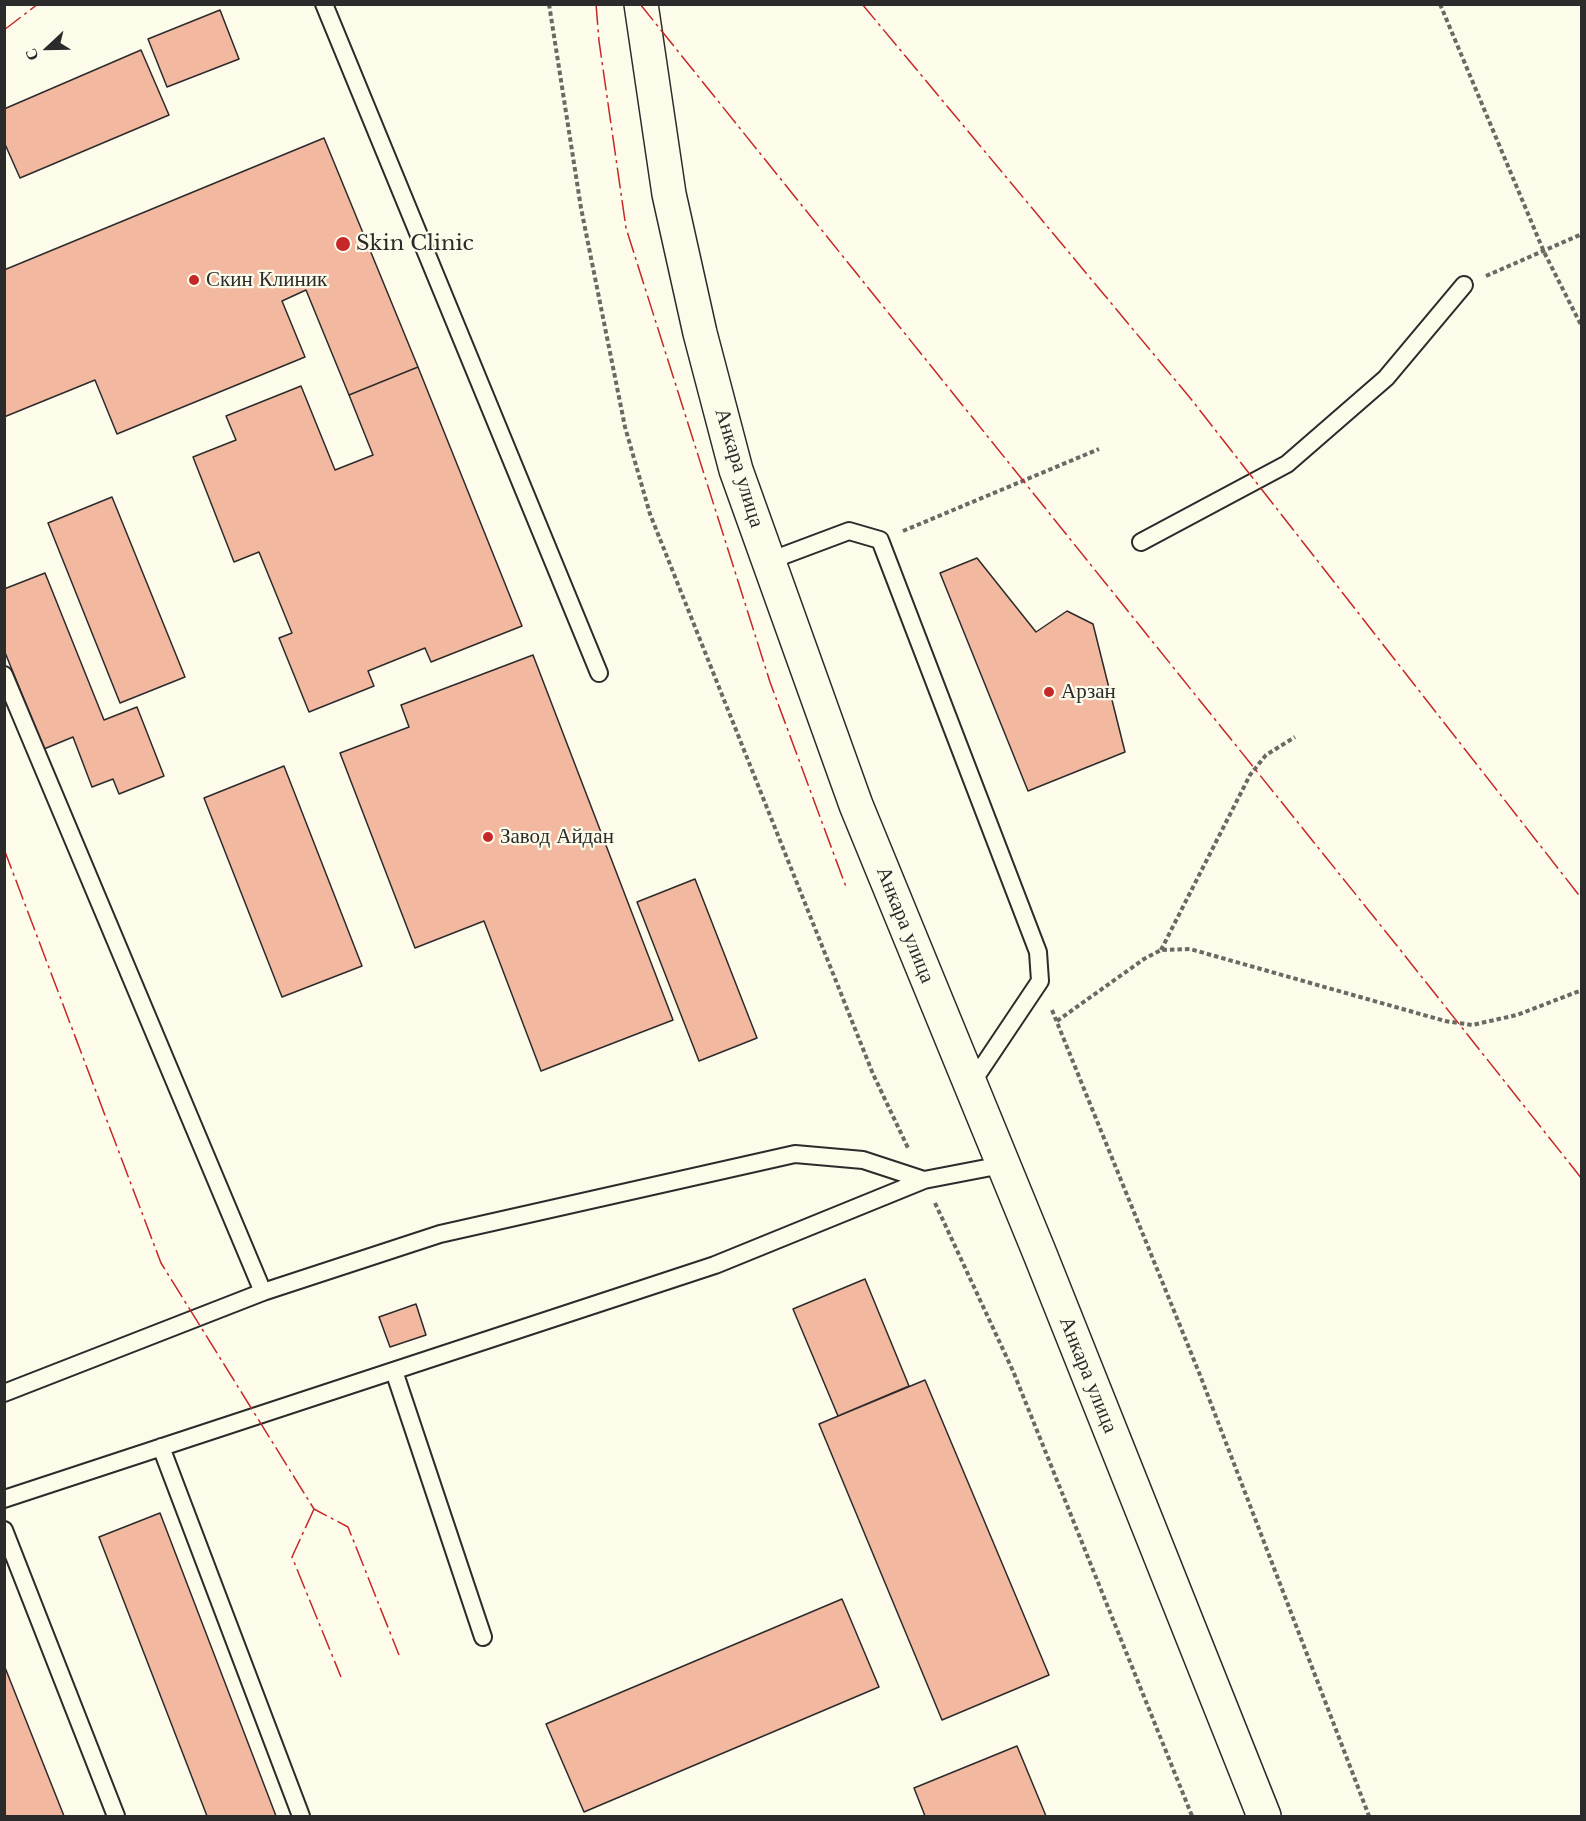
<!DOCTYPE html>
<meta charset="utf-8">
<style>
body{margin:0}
#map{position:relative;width:1586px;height:1821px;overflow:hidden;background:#fdfbea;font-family:"Libre Baskerville",serif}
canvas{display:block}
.frame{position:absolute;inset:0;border:6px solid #2b2b2b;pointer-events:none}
.north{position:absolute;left:18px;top:18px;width:60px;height:60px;-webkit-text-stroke:4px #fdfbea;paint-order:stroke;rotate:248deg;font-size:16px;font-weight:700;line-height:24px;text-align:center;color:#2b2b2b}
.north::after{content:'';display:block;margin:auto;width:21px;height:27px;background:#2b2b2b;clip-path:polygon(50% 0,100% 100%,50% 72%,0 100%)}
</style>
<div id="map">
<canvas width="1586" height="1821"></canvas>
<div class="frame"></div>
<div class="north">С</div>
</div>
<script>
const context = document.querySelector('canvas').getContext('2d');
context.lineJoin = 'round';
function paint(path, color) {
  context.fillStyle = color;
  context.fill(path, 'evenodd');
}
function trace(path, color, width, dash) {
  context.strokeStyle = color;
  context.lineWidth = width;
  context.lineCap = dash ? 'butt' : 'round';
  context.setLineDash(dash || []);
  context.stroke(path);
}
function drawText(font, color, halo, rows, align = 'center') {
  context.font = font + ' "Libre Baskerville",serif';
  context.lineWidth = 4.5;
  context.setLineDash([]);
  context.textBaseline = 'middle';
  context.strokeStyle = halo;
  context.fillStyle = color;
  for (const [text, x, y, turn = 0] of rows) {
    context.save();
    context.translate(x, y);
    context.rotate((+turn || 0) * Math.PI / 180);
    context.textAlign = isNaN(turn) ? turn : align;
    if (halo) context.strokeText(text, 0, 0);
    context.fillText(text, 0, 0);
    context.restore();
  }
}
const building = new Path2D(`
 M 220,10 L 239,59 L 167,87 L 148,39 Z
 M 141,50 L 169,115 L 20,178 L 4,142 L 4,109 Z
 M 324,138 L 418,367 L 349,395 L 306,290 L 282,301 L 305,357 L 117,434 L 95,380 L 4,417 L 4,270 Z
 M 418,367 L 522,626 L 431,662 L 425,648 L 368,671 L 374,686 L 309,712 L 279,638 L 292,633 L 259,552 L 234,562 L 193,457 L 236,440 L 226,416 L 301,386 L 335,470 L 373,455 L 349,395 Z
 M 112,497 L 185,677 L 120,703 L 48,523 Z
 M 977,558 L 1036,632 L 1067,611 L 1093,624 L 1125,752 L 1028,791 L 940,573 Z
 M 45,573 L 104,720 L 137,707 L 164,776 L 119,794 L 113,779 L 92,787 L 73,737 L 44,749 L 4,650 L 4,589 Z
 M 533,655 L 673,1020 L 541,1071 L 484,921 L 415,948 L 340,753 L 409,727 L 401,705 Z
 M 284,766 L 362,966 L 282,997 L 204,798 Z
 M 695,879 L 757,1038 L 699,1061 L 637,902 Z
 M 865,1279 L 909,1386 L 838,1416 L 793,1309 Z
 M 416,1304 L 426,1335 L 390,1347 L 379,1317 Z
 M 925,1380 L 1049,1675 L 942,1720 L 819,1424 Z
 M 160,1513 L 276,1816 L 207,1816 L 99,1537 Z
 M 842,1599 L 879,1687 L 584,1812 L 546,1724 Z
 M 4,1665 L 64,1816 L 4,1816 Z
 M 1017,1746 L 1046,1816 L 925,1816 L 914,1788 Z`);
const path = new Path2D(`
 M 549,4 L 581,208 L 625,427 L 650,514 L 873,1074 L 908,1148
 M 1440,4 L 1544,252 L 1582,327
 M 1486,276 L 1582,234
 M 903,531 L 1099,449
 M 1161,950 L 1250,775 L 1266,755 L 1295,737
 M 1052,1010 L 1200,1375 L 1369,1816
 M 1057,1021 L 1144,959 L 1161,950 L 1190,949 L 1445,1021 L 1472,1025 L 1517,1015 L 1582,990
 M 935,1203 L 1013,1371 L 1192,1816`);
const lane = new Path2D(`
 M 324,4 L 599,673
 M 1141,542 L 1287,464 L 1386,378 L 1464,285
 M 769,561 L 849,531 L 880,540 L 1038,952 L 1040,981 L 971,1084
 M 4,675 L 263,1292
 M 394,1371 L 483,1637
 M 4,1393 L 263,1292 L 440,1234 L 795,1154 L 863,1160 L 924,1180
 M 161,1447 L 301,1816
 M 4,1499 L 715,1265 L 924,1180 L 1002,1165
 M 4,1530 L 116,1816`);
const primary = new Path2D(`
 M 641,4 L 669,194 L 700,333 L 736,470 L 856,805 L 1040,1254 L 1264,1816`);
const power = new Path2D(`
 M 596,4 L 599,41 L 626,228 L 770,682 L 846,887
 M 640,4 L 1398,947 L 1582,1179
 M 862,4 L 1191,399 L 1582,899
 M 4,30 L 38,4
 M 4,849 L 161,1263 L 314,1509 L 348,1527 L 399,1655
 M 314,1509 L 292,1557 L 341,1677`);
const markers = [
 [343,244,8,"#c62828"],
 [194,280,6,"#c62828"],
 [1049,692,6,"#c62828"],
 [488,837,6,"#c62828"]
];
const poiNames = [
 ["Skin Clinic",356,244],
 ["Скин Клиник",206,280],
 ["Арзан",1061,692],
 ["Завод Айдан",500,837]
];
const streetNames = [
 ["Анкара улица",739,468,73],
 ["Анкара улица",905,925,68],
 ["Анкара улица",1088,1375,68]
];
paint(building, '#f2b8a0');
trace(building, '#2b2b2b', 1.5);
trace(lane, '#2b2b2b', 20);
trace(primary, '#2b2b2b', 36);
trace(path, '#6a6964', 4, [4.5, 3]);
trace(lane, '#fdfbea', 16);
trace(primary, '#fdfbea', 33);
trace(power, '#c62828', 1.5, [21, 4.5, 3, 4.5]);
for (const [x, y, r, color] of markers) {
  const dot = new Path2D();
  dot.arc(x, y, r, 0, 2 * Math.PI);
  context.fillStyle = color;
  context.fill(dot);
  trace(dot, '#fdfbea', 2);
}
drawText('21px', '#2b2b2b', '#fdfbea', poiNames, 'left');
drawText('21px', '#2b2b2b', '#fdfbea', streetNames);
</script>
